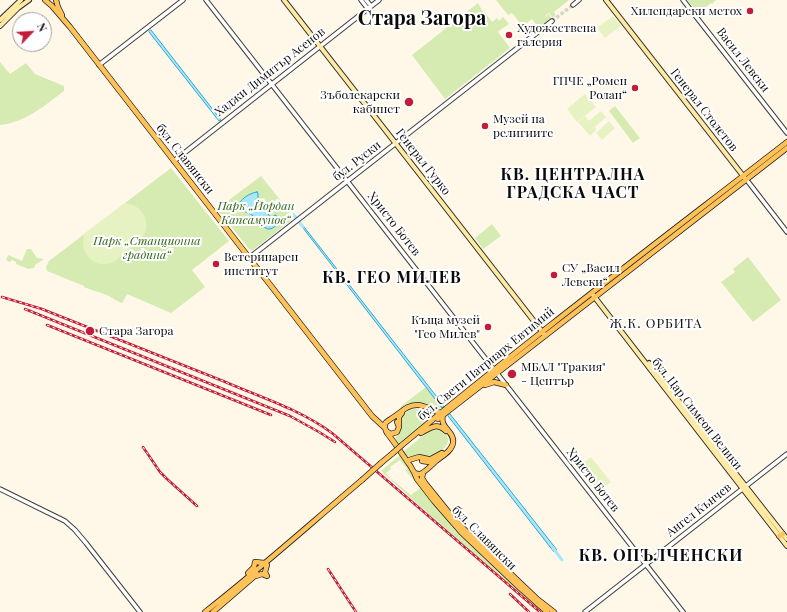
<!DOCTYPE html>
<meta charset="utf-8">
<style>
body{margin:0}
#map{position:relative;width:787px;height:612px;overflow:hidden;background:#fff8e9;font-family:"Playfair Display",serif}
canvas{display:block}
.north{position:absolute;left:12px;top:12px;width:40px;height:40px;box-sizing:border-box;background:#fff;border:1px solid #9d9d9d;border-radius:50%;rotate:65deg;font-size:11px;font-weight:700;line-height:16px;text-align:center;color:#0b0b0b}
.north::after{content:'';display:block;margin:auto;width:14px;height:18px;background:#c31c38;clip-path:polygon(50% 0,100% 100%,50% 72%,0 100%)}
</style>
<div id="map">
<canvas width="787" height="612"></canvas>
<div class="north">N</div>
</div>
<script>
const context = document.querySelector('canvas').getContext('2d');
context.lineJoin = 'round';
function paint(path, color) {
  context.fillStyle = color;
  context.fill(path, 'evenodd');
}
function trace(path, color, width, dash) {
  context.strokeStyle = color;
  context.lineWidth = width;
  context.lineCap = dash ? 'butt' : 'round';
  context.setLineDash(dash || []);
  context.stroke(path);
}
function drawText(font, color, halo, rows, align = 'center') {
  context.font = font + ' "Playfair Display",serif';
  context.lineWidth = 4;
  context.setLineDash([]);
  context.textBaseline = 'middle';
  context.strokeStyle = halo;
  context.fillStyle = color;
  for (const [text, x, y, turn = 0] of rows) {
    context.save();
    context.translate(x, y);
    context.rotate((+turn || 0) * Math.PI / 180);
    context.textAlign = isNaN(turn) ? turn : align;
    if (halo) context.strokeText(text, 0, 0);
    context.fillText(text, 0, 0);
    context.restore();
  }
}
const green = new Path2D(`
 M 496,0 L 569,0 L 554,12 L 556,15 L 553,18 L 549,13 L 545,16 L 545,17 L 549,14 L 552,19 L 554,18 L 555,19 L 553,21 L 550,18 L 551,19 L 540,27 L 538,27 L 532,19 L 518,30 L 517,29 L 519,22 L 512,13 L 508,15 Z
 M 687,0 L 716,0 L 712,4 L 711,3 L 698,13 Z
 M 478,3 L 483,12 L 485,12 L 492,22 L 497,18 L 499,21 L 503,17 L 509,24 L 500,30 L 498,32 L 510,48 L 445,99 L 412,55 Z
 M 0,62 L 10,74 L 26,63 L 35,74 L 64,86 L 64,91 C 45,105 25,123 0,125 Z
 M 615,106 L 640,138 L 633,143 L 609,111 Z
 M 171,168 L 229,241 L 192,270 L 205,287 L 171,313 L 127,294 L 123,302 L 122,303 C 117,301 114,299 109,296 C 101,292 92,291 84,287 L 84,286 L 47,271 L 46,267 L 49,261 Z
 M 261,176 L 294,217 L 289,222 L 253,250 L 250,250 L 217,209 Z
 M 492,224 L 501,236 L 483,249 L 475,238 Z
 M 27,249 L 31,249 L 37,258 L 44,259 L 35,265 L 34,268 L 28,269 L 16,264 L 16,262 L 12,260 L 10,262 L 6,260 L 8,255 L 22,261 Z
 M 748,257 L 781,300 L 753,322 L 721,282 L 735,272 L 733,269 Z
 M 426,387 L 442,408 L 438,409 C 434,408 432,407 429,405 C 419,400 410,402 401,408 L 400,407 Z
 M 415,409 C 421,409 428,410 431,416 L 430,418 L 398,445 C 393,435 398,437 401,429 L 400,419 C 404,413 408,410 415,409 Z
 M 434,429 C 440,428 450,434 448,442 C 447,446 436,456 432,457 C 426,459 416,458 410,457 L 407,456 L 403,452 L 430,430 Z
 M 400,455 L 409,466 L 455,531 L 511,580 L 521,592 L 544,612 L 542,612 L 463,545 L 381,471 ZM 400,460 L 407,469 L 406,471 L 420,488 L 411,495 L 391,479 L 386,473 L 391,469 L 390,467 Z`);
const pitch = new Path2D(`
 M 613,16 L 621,26 L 605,38 L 597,28 Z
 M 585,94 L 596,107 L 577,122 L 567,109 L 573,104 L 574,105 L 574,103 Z
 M 601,111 L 606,117 L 595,127 L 596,130 L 590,136 L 578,122 L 585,116 L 589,121 Z
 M 609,121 L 615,128 L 602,140 L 596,133 Z
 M 125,203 C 130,204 135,205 139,209 C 147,216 149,228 143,237 C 139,243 133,247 127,251 C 123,254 119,258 115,261 C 105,267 92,264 86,254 C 82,247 82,240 85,233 Z
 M 591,457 L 611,482 L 599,491 L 579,466 Z`);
const water = new Path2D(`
 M 151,30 L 221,120 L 219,121 L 149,32 Z
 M 257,192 L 258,193 L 258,200 L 271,218 L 275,215 L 282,219 C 267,238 265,226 252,215 C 247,212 246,214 242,208 L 241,209 L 239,204 C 242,198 250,193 257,192 Z
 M 301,223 L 444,406 L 442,408 L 300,224 Z
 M 450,414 L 557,550 L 554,552 L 448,416 Z`);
const canal = new Path2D(`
 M 293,214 L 303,227
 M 553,548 L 562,560`);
const tertiaryTunnel = new Path2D(`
 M 552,21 L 573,5`);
const tertiary = new Path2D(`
 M 206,0 L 683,612
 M 361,0 L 368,9
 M 366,0 L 371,6
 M 683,0 L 787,133
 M 573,5 L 579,0
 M 99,65 L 183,0
 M 174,161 L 379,0
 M 746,179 L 787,232
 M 249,258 L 552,21
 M 0,489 L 65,521 L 75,530 L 86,543 L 140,612
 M 585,612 L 787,454`);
const secondary = new Path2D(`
 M 284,0 L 544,334
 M 606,0 L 744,177
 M 0,20 L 21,0
 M 0,26 L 18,8 L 29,0
 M 593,295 L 787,546
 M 649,363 L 787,539`);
const primary = new Path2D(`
 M 45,0 L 52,6 L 70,27 L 372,416 L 385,428
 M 56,0 L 58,7 L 62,15
 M 485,385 L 494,382 L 506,385
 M 441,413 C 433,411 426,405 417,405 C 406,405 401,413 392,418 C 390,420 386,421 385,424 C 384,428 386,430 387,433 C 395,443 402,454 409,464 C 411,466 412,470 414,472 C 415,473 417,474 419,474 C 423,474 433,464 436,461 C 442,456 452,451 453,443 C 455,431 439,428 443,415
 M 438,419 L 787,148
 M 399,424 L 399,417 L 402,413
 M 386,431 L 391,434 L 397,432 L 399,427 L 397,422
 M 421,433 C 430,428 436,422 446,431
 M 402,445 C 528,340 658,242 787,142
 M 409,460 L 419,457 L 428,459 L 431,459 L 442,453
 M 422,461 L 429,462 L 435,460
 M 381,463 L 393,453
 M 414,472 L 417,479 L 434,501 L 461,532 L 520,588 L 547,612
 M 423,473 L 422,478 L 425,483 L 454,519 L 472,537 L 536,598 L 554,612
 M 779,536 L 783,534
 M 267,565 L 265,572 L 267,576
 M 248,573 L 254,567 L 255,562 L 265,563
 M 256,576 L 262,574 L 267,576
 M 205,612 C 259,570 310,524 362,480
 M 213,612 L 257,574`);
const rail = new Path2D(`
 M 2,297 L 42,309 L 57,315 C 112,337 167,359 223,381 C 260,397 299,409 332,433 L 540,612
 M 25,309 L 290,416 L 319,432 L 335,442
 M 47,325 L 271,415
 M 143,447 L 160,472 L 167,479 L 197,506
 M 328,569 L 356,612
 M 510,594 L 529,612`);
const primaryBridge = new Path2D(`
 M 393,453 L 402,445
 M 362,480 L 381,463`);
const markers = [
 [750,11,4,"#c31c38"],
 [509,35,4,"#c31c38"],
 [635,88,4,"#c31c38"],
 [409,102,5,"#c31c38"],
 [485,126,4,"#c31c38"],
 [216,264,4,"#c31c38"],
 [554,275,4,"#c31c38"],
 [488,327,4,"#c31c38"],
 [90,331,5,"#c31c38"],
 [512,374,5,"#c31c38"]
];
const poiNames = [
 ["Хилендарски метох",742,11,"right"],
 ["Художествена",517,28],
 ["галерия",517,42],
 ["ГПЧЕ „Ромен",627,81,"right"],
 ["Ролан“",627,95,"right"],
 ["Зъболекарски",400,95,"right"],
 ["кабинет",400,109,"right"],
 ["Музей на",493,119],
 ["религиите",493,133],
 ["Ветеринарен",224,257],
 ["институт",224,271],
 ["СУ „Васил",562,268],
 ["Левски“",562,282],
 ["Къща музей",480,320,"right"],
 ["\"Гео Милев\"",480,334,"right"],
 ["Стара Загора",99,331],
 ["МБАЛ \"Тракия\"",521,367],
 ["- Център",521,381]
];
const streetNames = [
 ["Васил Левски",743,60,52],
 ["Хаджи Димитър Асенов",270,72,-38],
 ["Генерал Столетов",704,110,52],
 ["бул. Славянски",185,159,52],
 ["бул. Руски",357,161,-38],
 ["Генерал Гурко",423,162,52],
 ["Христо Ботев",394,224,52],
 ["бул. Свети Патриарх Евтимий",486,364,-39],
 ["бул. Цар Симеон Велики",697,414,52],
 ["Христо Ботев",593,480,52],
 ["Ангел Кънчев",699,510,-38],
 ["бул. Славянски",484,538,45]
];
const parkNames = [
 ["Парк „Йордан",256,206],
 ["Капсамунов“",256,220],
 ["Парк „Станционна",147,241],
 ["градина“",147,255]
];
const neighbourhoodNames = [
 ["Ж.К. ОРБИТА",656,324]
];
const districtNames = [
 ["КВ. ЦЕНТРАЛНА",573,175],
 ["ГРАДСКА ЧАСТ",573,193],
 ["КВ. ГЕО МИЛЕВ",392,278],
 ["КВ. ОПЪЛЧЕНСКИ",661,556]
];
const townNames = [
 ["Стара Загора",422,19]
];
paint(green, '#d6ebb1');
paint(pitch, '#e7f2c3');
paint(water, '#aae6fa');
trace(water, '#2da7d5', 1);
trace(canal, '#aae6fa', 3);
trace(tertiaryTunnel, '#dad4c8', 3.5, [3.5, 2]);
trace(tertiary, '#3e3e3e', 5.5);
trace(secondary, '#2d2d2d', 6);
trace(primary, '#1c1c1c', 6);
trace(tertiary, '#fff', 3.5);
trace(secondary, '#ffeaa4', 4);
trace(primary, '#ffc259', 4.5);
trace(rail, '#c31c38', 2.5);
trace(rail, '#fff', 1, [3]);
trace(primaryBridge, '#1c1c1c', 6, []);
trace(primaryBridge, '#ffc259', 4.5);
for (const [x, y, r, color] of markers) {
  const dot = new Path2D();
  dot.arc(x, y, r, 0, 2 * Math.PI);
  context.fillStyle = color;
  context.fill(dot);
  trace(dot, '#fff', 1.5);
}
drawText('12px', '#0b0b0b', '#fff', poiNames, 'left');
drawText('12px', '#0b0b0b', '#fff', streetNames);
drawText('italic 12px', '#326618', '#fff', parkNames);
context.letterSpacing = '1px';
drawText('13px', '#0b0b0b', '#fff', neighbourhoodNames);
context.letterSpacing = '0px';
context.letterSpacing = '1px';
drawText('bold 16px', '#0b0b0b', '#fff', districtNames);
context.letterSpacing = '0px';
drawText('bold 20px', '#0b0b0b', '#fff', townNames);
</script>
